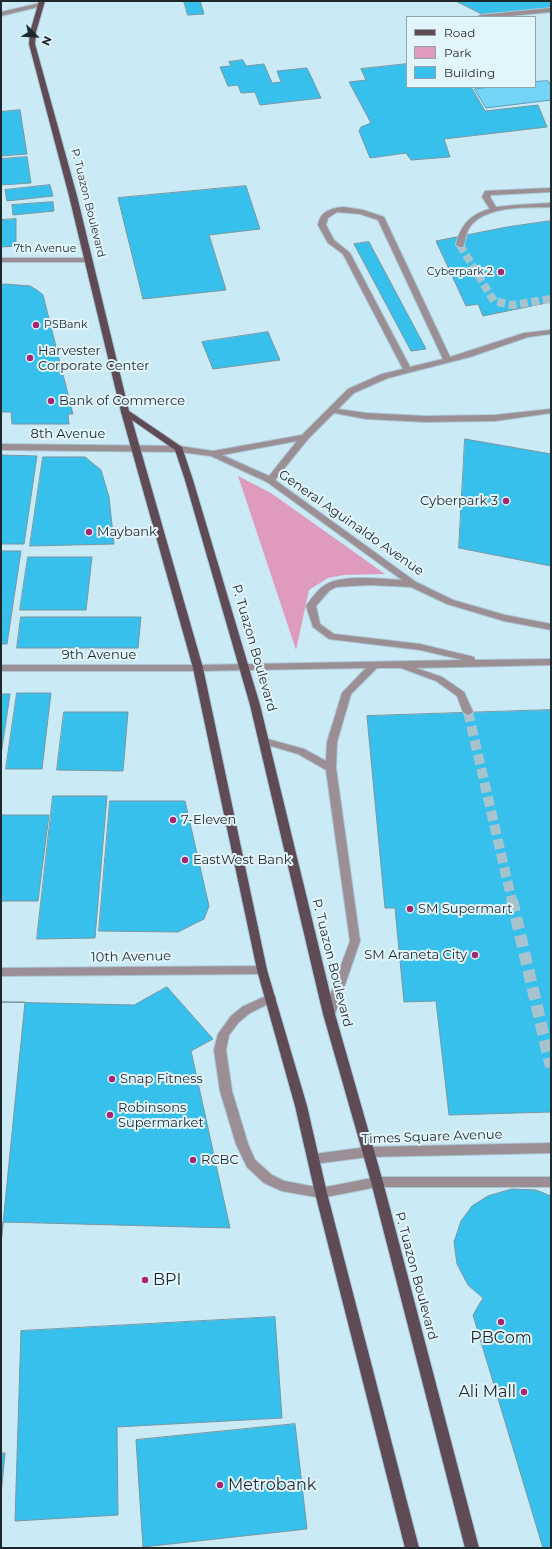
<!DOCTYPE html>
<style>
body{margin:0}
#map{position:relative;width:552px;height:1549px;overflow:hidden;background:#caeaf6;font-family:Montserrat,sans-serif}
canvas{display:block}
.frame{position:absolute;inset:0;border:2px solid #1c282c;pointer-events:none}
.legend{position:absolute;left:406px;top:16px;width:130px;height:72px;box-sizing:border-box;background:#e2f5fc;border:1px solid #93a3a9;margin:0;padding:5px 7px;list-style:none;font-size:12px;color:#1c282c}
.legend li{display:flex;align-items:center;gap:8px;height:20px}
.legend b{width:20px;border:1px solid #93a3a9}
.north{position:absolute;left:16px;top:16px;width:40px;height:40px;-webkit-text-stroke:3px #e2f5fc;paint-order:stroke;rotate:114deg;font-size:11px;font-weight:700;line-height:16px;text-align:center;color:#1c282c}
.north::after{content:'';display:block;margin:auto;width:14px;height:18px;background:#1c282c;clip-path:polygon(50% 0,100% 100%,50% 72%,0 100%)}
</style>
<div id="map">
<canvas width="552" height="1549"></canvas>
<div class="frame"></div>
<ul class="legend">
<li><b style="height:5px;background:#5f4b55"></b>Road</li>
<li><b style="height:11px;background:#de9bbe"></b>Park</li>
<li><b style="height:11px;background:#36c0eb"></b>Building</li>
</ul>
<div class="north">N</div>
</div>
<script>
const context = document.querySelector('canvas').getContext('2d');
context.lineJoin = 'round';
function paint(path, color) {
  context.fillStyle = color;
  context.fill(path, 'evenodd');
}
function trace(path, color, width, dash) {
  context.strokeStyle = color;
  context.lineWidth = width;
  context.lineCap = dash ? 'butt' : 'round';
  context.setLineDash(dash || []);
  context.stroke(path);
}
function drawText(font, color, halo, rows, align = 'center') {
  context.font = font + ' Montserrat,sans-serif';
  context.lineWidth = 4;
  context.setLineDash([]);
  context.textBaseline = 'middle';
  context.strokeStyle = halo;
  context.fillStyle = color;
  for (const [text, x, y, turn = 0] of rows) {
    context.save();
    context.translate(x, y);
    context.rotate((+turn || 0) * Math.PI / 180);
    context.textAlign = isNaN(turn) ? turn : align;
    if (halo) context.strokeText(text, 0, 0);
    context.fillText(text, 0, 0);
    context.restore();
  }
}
const green = new Path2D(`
 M 238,476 L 271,493 L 385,574 L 344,575 L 328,578 L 309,590 L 296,650 Z`);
const water = new Path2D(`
 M 548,81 L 551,86 L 551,100 L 486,108 L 474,89 L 491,87 L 535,87 L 535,82 Z`);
const building = new Path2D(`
 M 184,1 L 200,1 L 204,14 L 188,15 Z
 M 456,1 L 551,1 L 551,8 L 484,15 Z
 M 243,60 L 246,66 L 264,64 L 272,83 L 281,82 L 277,71 L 307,68 L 321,98 L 260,105 L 255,92 L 241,93 L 238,85 L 228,86 L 220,67 L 231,66 L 229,62 Z
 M 407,64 L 407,87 L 471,87 L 485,111 L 538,105 L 547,127 L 444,139 L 450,157 L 411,160 L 406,153 L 370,158 L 359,131 L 361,127 L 371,123 L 349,82 L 366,80 L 361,69 Z
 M 20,110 L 27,154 L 1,156 L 1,112 Z
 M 27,157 L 31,183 L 1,185 L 1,159 Z
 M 50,185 L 53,196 L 7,201 L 5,190 Z
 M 246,186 L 260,229 L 209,235 L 226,290 L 143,299 L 118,198 Z
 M 53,202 L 54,211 L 13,215 L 12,205 Z
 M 16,219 L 16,246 L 1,247 L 1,220 Z
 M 551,221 L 551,302 L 483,316 L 478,304 L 466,306 L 436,241 L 507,227 Z
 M 369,242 L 426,349 L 411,351 L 354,244 Z
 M 5,284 L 30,286 L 37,290 L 43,295 L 73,414 L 68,414 L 69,424 L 12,424 L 11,412 L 1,412 L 1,285 Z
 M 268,332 L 280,360 L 213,369 L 202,342 Z
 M 465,439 L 551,454 L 551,566 L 459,548 Z
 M 1,455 L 37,456 L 24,544 L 1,544 Z
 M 43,457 L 85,457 L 101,470 L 109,497 L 114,544 L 30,546 Z
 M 1,551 L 21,551 L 7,644 L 1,644 Z
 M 28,557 L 92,557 L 86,610 L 20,610 Z
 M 21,617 L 141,617 L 138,648 L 17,648 Z
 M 17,693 L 51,693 L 42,769 L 6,769 Z
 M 1,694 L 10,694 L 1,755 Z
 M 551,710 L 551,1112 L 449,1115 L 436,1001 L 404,1002 L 395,908 L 385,908 L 367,716 Z
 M 64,712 L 128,712 L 123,771 L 57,770 Z
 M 53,796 L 107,796 L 95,938 L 37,939 Z
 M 110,801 L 185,801 L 209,906 L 204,919 L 178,932 L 99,931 Z
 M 1,815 L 49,815 L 38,901 L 1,901 Z
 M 167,987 L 213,1039 L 191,1051 L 230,1228 L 3,1222 L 1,1244 L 1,1002 L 134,1005 Z
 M 1,1002 L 25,1002 L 1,1244 Z
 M 512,1189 L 536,1190 L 551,1196 L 551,1548 L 543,1548 L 473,1315 L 483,1298 L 468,1285 L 457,1264 L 454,1242 L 461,1221 L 472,1206 L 488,1196 Z
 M 275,1317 L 282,1418 L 117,1427 L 118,1515 L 15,1521 L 21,1331 Z
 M 295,1424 L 307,1529 L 143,1547 L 136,1440 Z
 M 1,1453 L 5,1453 L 1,1495 Z`);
const minorTunnelFar2 = new Path2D(`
 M 460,245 L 494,301 L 512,305 L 551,299`);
const minorTunnelFar1 = new Path2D(`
 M 468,712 L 512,901`);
const minorTunnel = new Path2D(`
 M 512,900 L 551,1067`);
const minor = new Path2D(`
 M 40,3 L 42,4 L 42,6 L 1,16 L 1,12 Z
 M 551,8 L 551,12 L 500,17 L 477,17 L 480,15 Z
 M 551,188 L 551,192 L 491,195 L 490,197 L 496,207 L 515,205 L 551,203 L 551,207 C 527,208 491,205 472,224 C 466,230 466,239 463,247 L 460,247 L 456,245 C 460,226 470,214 490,209 L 482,197 L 485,191 Z
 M 344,207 L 363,210 L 384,217 L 450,357 L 524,333 L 551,330 L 551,334 L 528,337 L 470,357 L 388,378 L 354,393 L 338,409 L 366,413 L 425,416 L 495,415 L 551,409 L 551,413 L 495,421 L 425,422 L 366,419 L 334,413 L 308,439 L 275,480 L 416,582 L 453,600 L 505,615 L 551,624 L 551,630 L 504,621 L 447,604 L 411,587 L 369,585 L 336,587 L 329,591 L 316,606 L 320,624 L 334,634 L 420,644 L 474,657 L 475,660 L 551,659 L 551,665 L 416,668 L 442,677 L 464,692 L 473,712 L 468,715 L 463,712 L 457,696 L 436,681 L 401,668 L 377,668 L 351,694 L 337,742 L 336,768 L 360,941 L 335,1014 L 333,1017 L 329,1018 L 325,1017 L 323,1014 L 350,941 L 326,770 L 298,754 L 261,743 L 259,741 L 264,738 L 304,749 L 326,761 L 327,742 L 342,693 L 366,668 L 198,671 L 1,671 L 1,665 L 198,665 L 463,660 L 420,650 L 329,639 L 313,627 L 306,606 C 311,599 318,589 325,585 C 342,574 382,579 402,580 L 267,482 L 211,456 L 179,452 L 1,450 L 1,444 L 179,446 L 213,451 L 302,435 L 348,389 L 382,374 L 403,369 L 343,254 L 328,243 L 318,225 C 320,211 332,208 344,207 ZM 337,212 L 360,214 L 378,220 L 443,359 L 410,367 L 350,253 L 334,240 L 326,225 L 328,218 ZM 297,441 L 269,476 L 222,455 Z
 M 1,258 L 88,258 L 92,260 L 88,262 L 1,262 Z
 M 262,966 L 266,967 L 267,970 L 266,973 L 262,974 L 1,976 L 1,968 Z
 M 270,994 L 274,995 L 276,998 L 274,1001 L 250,1013 L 239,1022 L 229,1035 L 226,1050 L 232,1091 L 248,1144 L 255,1160 L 272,1175 L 284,1181 L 321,1188 L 377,1177 L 551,1177 L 551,1187 L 377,1187 L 321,1198 L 282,1191 L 264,1183 L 247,1167 L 236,1144 L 220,1091 L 214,1050 L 218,1034 L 231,1016 L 242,1007 Z
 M 551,1143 L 551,1153 L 368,1157 L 314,1164 L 310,1163 L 308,1159 L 310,1155 L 314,1154 L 368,1147 Z`);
const major = new Path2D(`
 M 39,1 L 45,1 L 36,32 L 35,44 L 77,196 L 129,411 L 182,447 L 193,480 L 260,705 L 335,1014 L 383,1182 L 479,1548 L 465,1548 L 371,1182 L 323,1014 L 250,705 L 185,480 L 175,450 L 132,420 L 203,668 L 267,970 L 307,1106 L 327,1193 L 419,1548 L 405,1548 L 315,1193 L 295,1106 L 257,970 L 193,668 L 121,412 L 69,196 L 29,44 L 30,32 Z`);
const markers = [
 [501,272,4,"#a52676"],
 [36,325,4,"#a52676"],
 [30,358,4,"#a52676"],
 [51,401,4,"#a52676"],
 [506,501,4,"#a52676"],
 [89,532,4,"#a52676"],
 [173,820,4,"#a52676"],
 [185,860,4,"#a52676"],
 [410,909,4,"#a52676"],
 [475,955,4,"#a52676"],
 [112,1079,4,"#a52676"],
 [110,1115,4,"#a52676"],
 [193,1160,4,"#a52676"],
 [145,1280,4,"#a52676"],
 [501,1322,4,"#a52676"],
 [524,1392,4,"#a52676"],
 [220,1485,4,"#a52676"]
];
const farStreetnames = [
 ["P. Tuazon Boulevard",88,203,76],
 ["7th Avenue",45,249]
];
const farPoinames = [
 ["Cyberpark 2",493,272],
 ["PSBank",44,325,"left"]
];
const poiNames = [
 ["Harvester",38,351],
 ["Corporate Center",38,366],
 ["Bank of Commerce",59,401],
 ["Cyberpark 3",498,501,"right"],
 ["Maybank",97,532],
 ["7-Eleven",181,820],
 ["EastWest Bank",193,860],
 ["SM Supermart",418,909],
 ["SM Araneta City",467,955,"right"],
 ["Snap Fitness",120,1079],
 ["Robinsons",118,1108],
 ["Supermarket",118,1123],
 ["RCBC",201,1160]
];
const streetNames = [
 ["8th Avenue",68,434],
 ["General Aguinaldo Avenue",351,523,35],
 ["P. Tuazon Boulevard",254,648,74],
 ["9th Avenue",99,655],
 ["10th Avenue",131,957,-1],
 ["P. Tuazon Boulevard",332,963,76],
 ["Times Square Avenue",432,1137,-2],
 ["P. Tuazon Boulevard",416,1276,75]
];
const nearPoinames = [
 ["BPI",153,1280],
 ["PBCom",501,1338,"center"],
 ["Ali Mall",516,1392,"right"],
 ["Metrobank",228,1485]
];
paint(green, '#de9bbe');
paint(water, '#74d4f6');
trace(water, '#5aa0b9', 1);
paint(building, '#36c0eb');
trace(building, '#7996a2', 1);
trace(minorTunnelFar2, '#a7c3ce', 8, [8, 3.5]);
trace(minorTunnelFar1, '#a7c3ce', 10, [10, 4.5]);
trace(minorTunnel, '#a7c3ce', 12, [12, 6]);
trace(minor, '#abc7d2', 2);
trace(major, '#abc7d2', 2);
paint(minor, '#9b8f95');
paint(major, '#5f4b55');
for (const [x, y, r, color] of markers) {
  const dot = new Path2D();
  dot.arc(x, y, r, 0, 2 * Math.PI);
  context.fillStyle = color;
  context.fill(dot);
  trace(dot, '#e2f5fc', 1.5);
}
drawText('11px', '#1c282c', '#e2f5fc', farStreetnames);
drawText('11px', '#1c282c', '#e2f5fc', farPoinames, 'right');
drawText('13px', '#1c282c', '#e2f5fc', poiNames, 'left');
drawText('13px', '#1c282c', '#e2f5fc', streetNames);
drawText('16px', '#1c282c', '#e2f5fc', nearPoinames, 'left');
</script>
